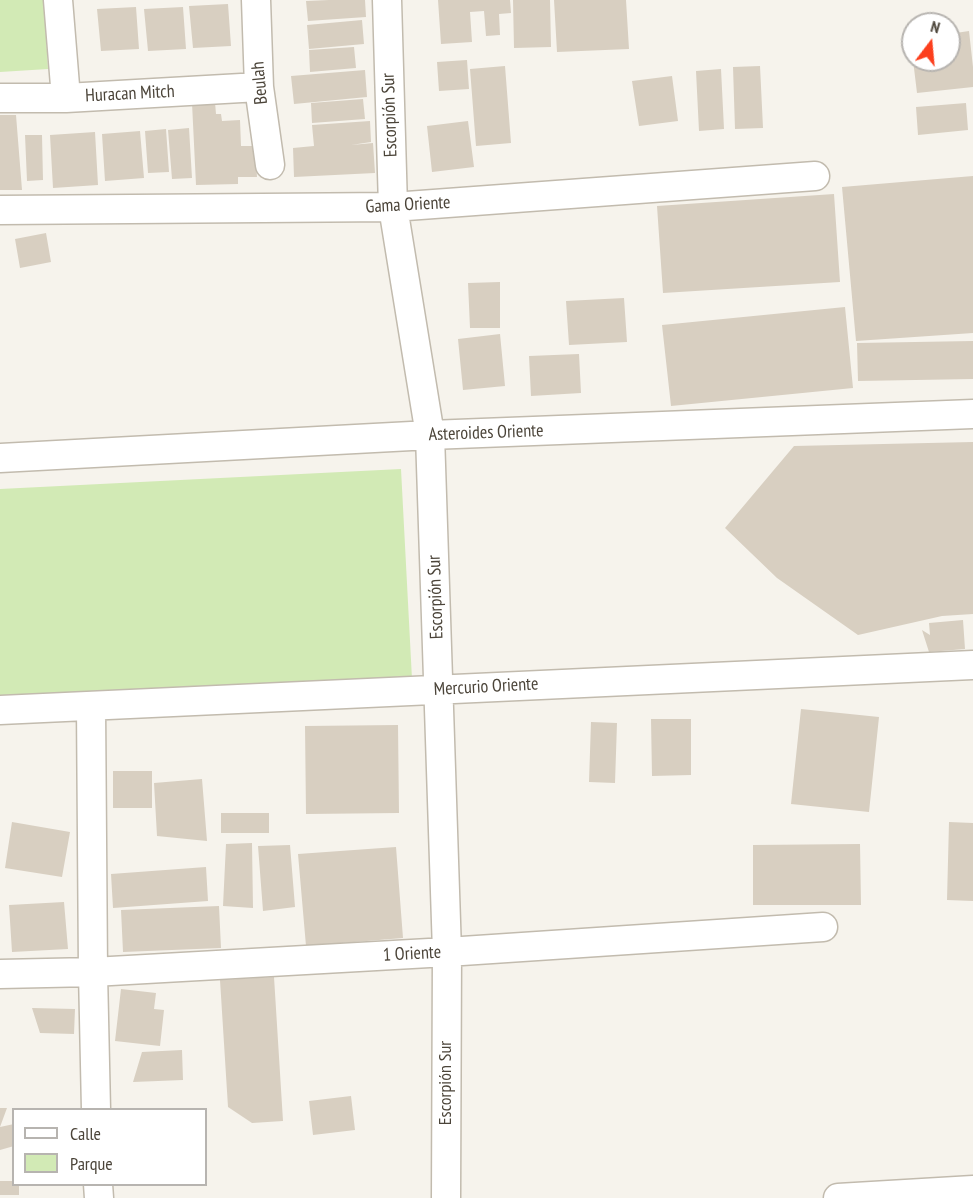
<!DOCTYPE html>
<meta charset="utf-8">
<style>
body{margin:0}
#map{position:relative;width:973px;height:1198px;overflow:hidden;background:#f6f3ec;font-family:"PT Sans Narrow",sans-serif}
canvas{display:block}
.legend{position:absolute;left:12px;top:1108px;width:195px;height:78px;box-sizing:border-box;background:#fff;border:2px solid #b7b4b0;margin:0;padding:8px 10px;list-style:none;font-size:18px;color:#4b4439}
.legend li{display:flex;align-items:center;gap:12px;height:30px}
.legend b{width:30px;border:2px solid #b7b4b0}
.north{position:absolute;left:901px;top:12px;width:60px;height:60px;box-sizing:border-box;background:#fff;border:2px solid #b7b4b0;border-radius:50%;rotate:16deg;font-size:16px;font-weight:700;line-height:24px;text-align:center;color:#4b4439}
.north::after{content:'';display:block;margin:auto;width:21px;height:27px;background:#fc3f1d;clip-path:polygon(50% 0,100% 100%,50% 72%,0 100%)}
</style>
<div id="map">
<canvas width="973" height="1198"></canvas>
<ul class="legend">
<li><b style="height:8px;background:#fff"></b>Calle</li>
<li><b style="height:16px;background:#d2eab5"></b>Parque</li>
</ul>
<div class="north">N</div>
</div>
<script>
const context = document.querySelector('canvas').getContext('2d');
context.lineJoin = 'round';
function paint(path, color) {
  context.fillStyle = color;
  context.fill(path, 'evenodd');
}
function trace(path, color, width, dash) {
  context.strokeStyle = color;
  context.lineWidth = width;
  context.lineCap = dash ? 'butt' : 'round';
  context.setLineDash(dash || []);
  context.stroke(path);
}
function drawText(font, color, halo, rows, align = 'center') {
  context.font = font + ' "PT Sans Narrow",sans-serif';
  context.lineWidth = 5;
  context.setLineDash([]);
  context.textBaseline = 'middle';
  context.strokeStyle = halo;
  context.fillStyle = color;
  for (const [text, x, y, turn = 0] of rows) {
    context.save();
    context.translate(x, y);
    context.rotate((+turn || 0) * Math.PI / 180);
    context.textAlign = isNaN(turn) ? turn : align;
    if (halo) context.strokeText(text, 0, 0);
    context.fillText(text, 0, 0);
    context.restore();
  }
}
const green = new Path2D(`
 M 0,0 L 44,0 L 48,69 L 0,72 Z
 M 401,469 L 412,679 L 0,701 L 0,489 Z`);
const building = new Path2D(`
 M 329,0 L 365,0 L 366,17 L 308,21 L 306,1 Z
 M 438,0 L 510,0 L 511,13 L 499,14 L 500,35 L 486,36 L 484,11 L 470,12 L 472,42 L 441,44 Z
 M 513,0 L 550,0 L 551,47 L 514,48 Z
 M 554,0 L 626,0 L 629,49 L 557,52 Z
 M 228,4 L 231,46 L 193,48 L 189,6 Z
 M 136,7 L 139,49 L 101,51 L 97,9 Z
 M 183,7 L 186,49 L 148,51 L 144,9 Z
 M 362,20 L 364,44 L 309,49 L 307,25 Z
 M 969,31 L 973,67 L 973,87 L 917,93 L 913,60 L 949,60 L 949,34 Z
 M 354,47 L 356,68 L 310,72 L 309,50 Z
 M 467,60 L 469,89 L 439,91 L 437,62 Z
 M 505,66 L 511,143 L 476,146 L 470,69 Z
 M 760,66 L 763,128 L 735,129 L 733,67 Z
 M 721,69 L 724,129 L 699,131 L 696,71 Z
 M 365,70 L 367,97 L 294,104 L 291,76 Z
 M 672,76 L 678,121 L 639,126 L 632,81 Z
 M 363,99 L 365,119 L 312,123 L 311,103 Z
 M 215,102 L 216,114 L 221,114 L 222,121 L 240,120 L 241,146 L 255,146 L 257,177 L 238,177 L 238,184 L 196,185 L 192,103 Z
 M 966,103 L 968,130 L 918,135 L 916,107 Z
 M 0,115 L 16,115 L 22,190 L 0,190 Z
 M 370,121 L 371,142 L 351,145 L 373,143 L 375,173 L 294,177 L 293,148 L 314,146 L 312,125 Z
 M 468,121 L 474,167 L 432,172 L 427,126 Z
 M 189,128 L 192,178 L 172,179 L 168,130 Z
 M 166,129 L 169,172 L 148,173 L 145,131 Z
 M 140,131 L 144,178 L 105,181 L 102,134 Z
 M 95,132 L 98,185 L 53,188 L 50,135 Z
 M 25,135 L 42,135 L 43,180 L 27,181 Z
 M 973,176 L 973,333 L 856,341 L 842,187 Z
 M 834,194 L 840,282 L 663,293 L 657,206 Z
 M 46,233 L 51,262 L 20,268 L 15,239 Z
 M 500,282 L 500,328 L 470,328 L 468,283 Z
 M 624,298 L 627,342 L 569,345 L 566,301 Z
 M 845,307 L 853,388 L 671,406 L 662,325 Z
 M 500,334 L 505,386 L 463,390 L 458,339 Z
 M 973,341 L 973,379 L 858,381 L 857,343 Z
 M 579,354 L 581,393 L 531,396 L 529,356 Z
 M 973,442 L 973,614 L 942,616 L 858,635 L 777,578 L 725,528 L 794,446 Z
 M 963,620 L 965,649 L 929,652 L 922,630 L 930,635 L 929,623 Z
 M 801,709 L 879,717 L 869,812 L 791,804 Z
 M 651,719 L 691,719 L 691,775 L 652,776 Z
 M 591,722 L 617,723 L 615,783 L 589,782 Z
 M 398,725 L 399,813 L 306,814 L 305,726 Z
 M 113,771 L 152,771 L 152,808 L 113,808 Z
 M 202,779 L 207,841 L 157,836 L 154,783 Z
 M 221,813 L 269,813 L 269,833 L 221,833 Z
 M 12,822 L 70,832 L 62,877 L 5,868 Z
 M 949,822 L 973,823 L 973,901 L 947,900 Z
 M 252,843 L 253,908 L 223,906 L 226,844 Z
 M 860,844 L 861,905 L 753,905 L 753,845 Z
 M 290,845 L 295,907 L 263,911 L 258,846 Z
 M 396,847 L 403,938 L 306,946 L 298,854 Z
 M 206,867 L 208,901 L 113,908 L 111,874 Z
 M 64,902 L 68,949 L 12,952 L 9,905 Z
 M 219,906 L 221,948 L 123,952 L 121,910 Z
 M 274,977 L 283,1121 L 252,1123 L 228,1107 L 220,980 Z
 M 121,989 L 156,993 L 154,1009 L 164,1010 L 160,1046 L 115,1041 Z
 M 32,1008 L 75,1009 L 74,1034 L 40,1033 Z
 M 182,1050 L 183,1080 L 133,1082 L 142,1052 Z
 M 351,1096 L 355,1130 L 313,1135 L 309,1101 Z
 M 0,1108 L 7,1108 L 0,1127 L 14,1124 L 14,1146 L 0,1150 Z
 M 0,1181 L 14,1181 L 14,1184 L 19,1184 L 19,1195 L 0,1195 Z`);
const minor = new Path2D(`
 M 58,0 L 66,98
 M 256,0 L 259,87 L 270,165
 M 387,0 L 393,207 L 430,435 L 447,952 L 446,1198
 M 0,98 L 66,98 L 259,87
 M 0,210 L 393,207 L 815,176
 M 0,458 L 430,435 L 973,414
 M 91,706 L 93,972 L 96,1110
 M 0,710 L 973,665
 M 0,974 L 93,972 L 447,952 L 823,927
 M 98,1184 L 99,1198
 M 838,1198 L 973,1190`);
const streetNames = [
 ["Beulah",260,83,-95],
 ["Huracan Mitch",130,94,-3],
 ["Escorpión Sur",390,115,-92],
 ["Gama Oriente",408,205,-3],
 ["Asteroides Oriente",486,433,-2],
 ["Escorpión Sur",436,597,-92],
 ["Mercurio Oriente",486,687,-3],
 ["1 Oriente",412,954,-3],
 ["Escorpión Sur",446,1083,-90]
];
paint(green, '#d2eab5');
paint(building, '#d8cfc1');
trace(minor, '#c2bbae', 31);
trace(minor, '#fff', 28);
drawText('18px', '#4b4439', '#fff', streetNames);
</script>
